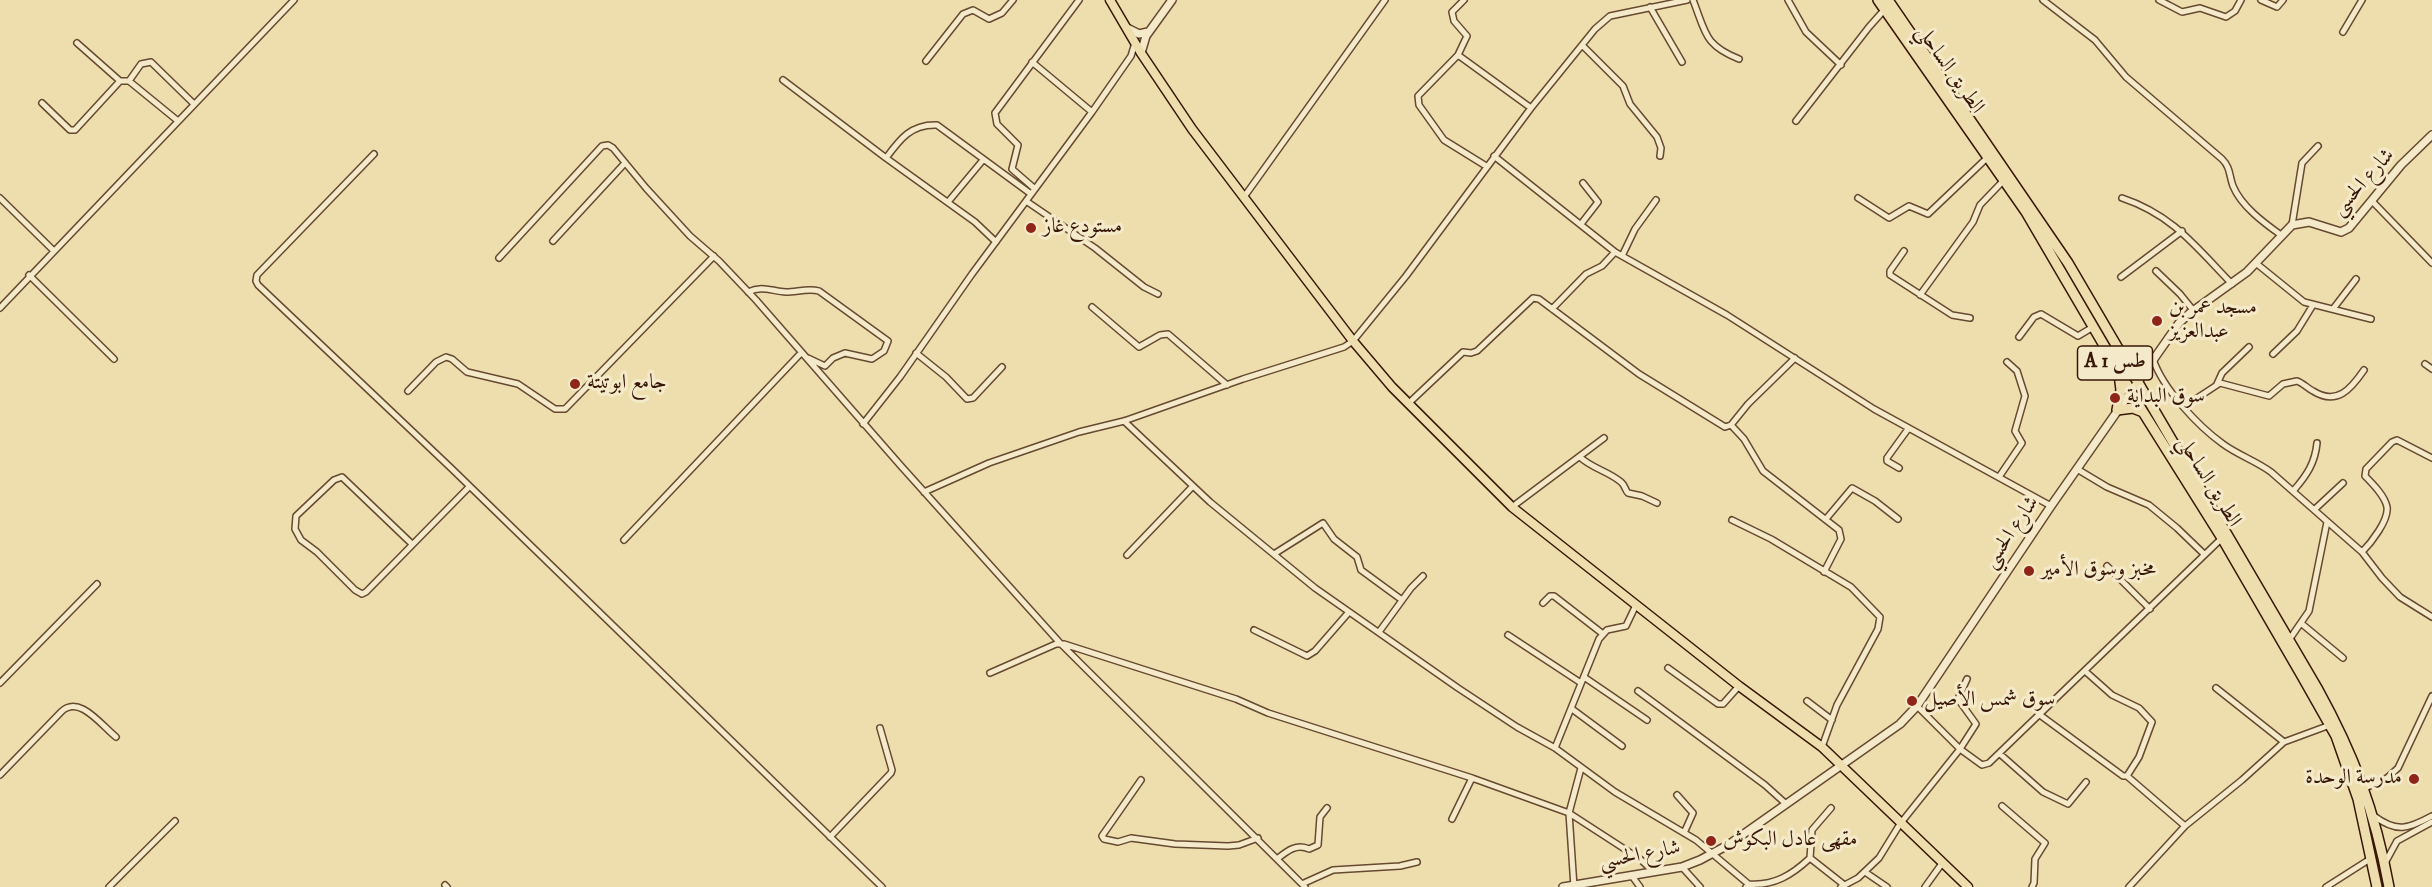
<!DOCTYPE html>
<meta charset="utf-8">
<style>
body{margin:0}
canvas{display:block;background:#eedeae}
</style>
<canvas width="2432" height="887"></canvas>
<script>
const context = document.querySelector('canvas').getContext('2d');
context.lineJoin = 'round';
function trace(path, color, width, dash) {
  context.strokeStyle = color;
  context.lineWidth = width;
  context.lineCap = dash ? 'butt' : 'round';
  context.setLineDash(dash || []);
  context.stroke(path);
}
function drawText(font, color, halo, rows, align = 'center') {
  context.font = font + ' "IM FELL DW Pica",Amiri,serif';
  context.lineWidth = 6;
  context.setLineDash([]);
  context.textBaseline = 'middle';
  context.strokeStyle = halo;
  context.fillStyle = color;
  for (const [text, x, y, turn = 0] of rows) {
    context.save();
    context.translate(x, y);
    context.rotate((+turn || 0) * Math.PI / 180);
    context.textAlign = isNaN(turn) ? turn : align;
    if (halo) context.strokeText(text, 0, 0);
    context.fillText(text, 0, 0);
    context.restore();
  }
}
const minor = new Path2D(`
 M 1693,0 C 1706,33 1704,45 1739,59
 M 1788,0 L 1806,32 L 1841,65
 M 2043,0 L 2095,40 L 2126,77 L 2222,159 C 2231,168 2229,176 2233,186 C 2241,206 2264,223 2281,235
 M 2159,0 L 2182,12 L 2200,8 L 2226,17 L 2235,11 L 2241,0
 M 2261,0 L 2277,7 L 2283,0
 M 1650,7 L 1682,62
 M 2343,32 L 2362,0
 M 77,43 L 120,81
 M 1582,45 L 1623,86 L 1630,104 L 1657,137 L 1661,148 L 1660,156
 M 1458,55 L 1467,36 L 1454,21 L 1452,12 L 1464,0
 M 926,61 L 963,14 L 973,10 L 989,19 L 1002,13 L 1013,0
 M 1032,62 L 1092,112
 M 783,80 L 886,158 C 900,139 911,124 937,125 L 1031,194
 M 129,81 L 141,64 L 151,62 L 194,104
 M 42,103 L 70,130 L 75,130 L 120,81 L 129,81 L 178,121
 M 1796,121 L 1869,27 L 1885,9
 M 374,154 L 257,275 L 256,281 L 258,285 L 451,468 L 882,887
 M 1494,156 L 1615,252 L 1727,315 L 1874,409 L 2051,506
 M 886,158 L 975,222 L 996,242
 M 1486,166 L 1444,140 L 1419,105 L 1418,96 L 1458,55 L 1531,108
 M 1035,189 L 1012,169 L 1018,145 L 997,124 L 995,113 L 1079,0
 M 1244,197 L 1385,0
 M 0,198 L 54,251
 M 1858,198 L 1889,218 L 1909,206 L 1928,214 L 1988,157
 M 2122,198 C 2173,215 2196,247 2232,284
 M 1026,201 L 1095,248 L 1144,287 L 1158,294
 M 2372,201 L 2432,263
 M 948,202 L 983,160
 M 1581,224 L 1598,202 L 1583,183
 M 2292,225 L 2302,163 L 2318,146
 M 553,241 L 625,163
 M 1904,251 L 1890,271 L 1890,275 L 1952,315 L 1970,318
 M 1622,256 L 1635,229 L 1656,200
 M 499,258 L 602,146 L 608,145 L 613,148 L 646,188 L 690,236 L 719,261 L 756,300 L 901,466 L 1060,643 L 1305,887
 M 2257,264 L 2304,302 L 2371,319
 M 2156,271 L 2180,294 L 2193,310
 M 29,275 L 114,359
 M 2121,277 L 2182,231
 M 748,292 C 762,285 771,291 786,292 C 797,292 808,288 819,291 L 888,341 L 884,351 L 872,359 L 845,353 L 833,358 L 825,366 L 808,358
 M 1920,295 L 1973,222 L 1980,205 L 2004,180
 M 1092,307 L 1139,347 L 1160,335 L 1168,334 L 1227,385
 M 0,308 L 294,0
 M 1552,309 L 1586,274 L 1602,266 L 1615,252
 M 2333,309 L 2356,279
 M 2019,337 L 2034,317 L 2041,314 L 2078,336 L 2093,327
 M 916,353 L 946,377 L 967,399 L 973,398 L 1002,367
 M 2273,354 L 2297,331 L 2313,305
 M 2153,359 C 2163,389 2198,426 2223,444 C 2238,455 2256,461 2271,472 L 2362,552 L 2382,578 L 2400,597 L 2432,617
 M 2425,364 L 2432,369
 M 2217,384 L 2222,373 L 2249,347
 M 408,391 L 436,362 L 446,357 L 452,359 L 467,372 L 518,384 L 555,409 L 565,409 L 714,256
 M 1410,402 L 1463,352 L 1471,353 L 1477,351 L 1533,298 L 1539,299 L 1639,374 L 1725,427 L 1731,425 L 1748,404 L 1795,358
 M 2185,406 L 2220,383 L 2269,396 L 2283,384 L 2297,381 C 2303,383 2307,388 2313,391 C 2337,406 2351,389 2364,370
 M 1124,421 L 1210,502 L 1315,588 L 1458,688 L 1517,727 L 1555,748 L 1615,792 L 1696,840 L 1752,887
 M 863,424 L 900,377 L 972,274 L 1092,112 L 1131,56 L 1135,43
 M 1731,425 L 1744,439 L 1763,471 L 1839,530 L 1841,539 L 1824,572
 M 1580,457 C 1591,468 1608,471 1621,482 C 1625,485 1625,490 1628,493 L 1642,496 L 1657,503
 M 1899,468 L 1887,461 L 1887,458 L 1908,429
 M 2077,469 L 2107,487 L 2149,505 L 2177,528 L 2204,554
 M 1999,477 L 2022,443 L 2015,431 L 2025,396 L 2017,371 L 2007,362
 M 2294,490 C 2307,475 2315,463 2317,443
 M 924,492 L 989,463 L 1079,432 L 1124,421 L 1243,379 L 1344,347 L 1353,341 L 1406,276 L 1531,108 L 1595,29 L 1610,16 L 1687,0
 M 1512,507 L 1604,438
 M 2315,509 L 2343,483
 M 1826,519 L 1852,488 L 1875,501 L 1898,519
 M 1732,520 L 1771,539 L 1851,587 L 1880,617 L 1878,629 L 1837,705 L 1822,747
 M 624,540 L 801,353
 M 412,544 L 342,477 L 334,480 L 296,516 L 295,529 L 301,540 L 317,552 L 355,590 L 362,594 L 366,592 L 469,487
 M 2362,552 C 2371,543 2389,520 2387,507 C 2385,496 2373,484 2365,476 L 2366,469 L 2392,442 L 2397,440 L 2432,458
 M 1274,554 L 1323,523 L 1334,539 L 1357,557 L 1361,570 L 1402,600
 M 1127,555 L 1193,486
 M 2107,566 L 2150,609
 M 1543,603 L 1550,596 L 1554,596 L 1603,634
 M 2302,624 L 2343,658
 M 1254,630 L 1307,656 L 1315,651 L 1349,612
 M 1379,632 L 1411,588 L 1423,576
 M 1508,635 L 1581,683
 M 2289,640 L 2309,611 L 2327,522
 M 1668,668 L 1718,704 L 1723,704 L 1739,686
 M 2085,671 L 2112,695 L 2139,708 L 2152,722 L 2139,757 L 2127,776
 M 990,673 L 1056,644 L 1064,644 L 1236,699 L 1268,713 L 1472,778 L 1569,813 L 1640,859 L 1654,872
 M 1584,677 L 1647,720
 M 0,683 L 97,584
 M 2216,688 L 2284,742
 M 1638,691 L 1765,785 L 1785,803
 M 1807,701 L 1832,720
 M 1917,706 L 1960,749 L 1982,765 L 1989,763 L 2222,538
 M 1572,709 L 1622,746
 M 2040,715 L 2123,776 L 2127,776 L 2185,826
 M 1555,748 L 1599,639 L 1607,630 L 1626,626 L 1636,605
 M 2000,754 L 2043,792 L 2068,804 L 2086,782
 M 0,775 L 61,712 C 79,694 101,725 116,737
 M 1141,780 L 1102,836 L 1104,839 L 1118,842 L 1131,838 L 1175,844 L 1228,846 L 1239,845 L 1258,838
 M 2365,788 L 2387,778 L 2398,768 L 2432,696
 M 1677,795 L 1693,813 L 1684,833
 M 2002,806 L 2045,843 L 2035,859 L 2034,883 L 2032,887
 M 2374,816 C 2397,833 2408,829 2432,816
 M 1452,819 L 1472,778
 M 830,837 L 891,773 L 892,770 L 880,728
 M 1810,858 L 1843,884
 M 1277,859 C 1287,851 1297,843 1309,849 L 1318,845 L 1320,817 L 1327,808
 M 2385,863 L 2397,841 L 2432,822
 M 1682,867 L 1700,887
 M 1865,872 L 1887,887
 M 1632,876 L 1640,887
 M 1302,884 L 1333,870 L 1400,866 L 1417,862
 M 445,885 L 447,887
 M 109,887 L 175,821
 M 1574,887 L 1569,813 L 1581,768
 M 1746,887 L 1749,884 C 1774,886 1792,875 1810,858 L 1812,830 L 1831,808
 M 1841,887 L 1858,878 L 1879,858 L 1900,824 L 1960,749 L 1976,724 L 1958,699 L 1967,679
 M 1925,887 L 1943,862
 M 2129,887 L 2185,826 L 2242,780 L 2284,742 L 2330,725
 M 2326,887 L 2370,859`);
const tertiary = new Path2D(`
 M 1127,28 L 1139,34 L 1148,32
 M 1141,53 L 1146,36 L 1172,0
 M 1563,887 L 1682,867 L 1700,860 L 1728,845 L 1900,724 L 1917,706 L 2051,506 L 2179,323 L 2190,313 L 2247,272 L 2292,225 L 2309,222 L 2341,232 L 2349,228 L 2401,165 L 2432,135`);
const primary = new Path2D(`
 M 1110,0 L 1141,53 L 1192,129 L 1353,341 L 1392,387 L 1512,507 L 1739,686 L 1822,747 L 1968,887`);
const trunk = new Path2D(`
 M 1878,0 L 2026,212 L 2143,412 L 2222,538 L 2302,676 L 2336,736 L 2358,799 L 2377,887
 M 1888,0 L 2068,263 L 2317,688 C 2354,755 2375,811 2389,887
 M 2117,410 L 2121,390 L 2119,374
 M 2117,410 L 2133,408 L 2143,412`);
const markers = [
 [1031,228,6,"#8f2418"],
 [2157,321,6,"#8f2418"],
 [575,384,6,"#8f2418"],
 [2115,398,6,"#8f2418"],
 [2029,571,6,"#8f2418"],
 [1912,701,6,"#8f2418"],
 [2414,779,6,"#8f2418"],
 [1711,841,6,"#8f2418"]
];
const shields = [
 [2115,363,75]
];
const shieldNames = [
 ["A 1 طس",2115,363]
];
const streetNames = [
 ["الطريق الساحلي",1949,70,55],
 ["شارع الحسي",2364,183,-48],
 ["الطريق الساحلي",2208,482,58],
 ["شارع الحسي",2012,533,-56],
 ["شارع الحسي",1640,856,-11]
];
const poiNames = [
 ["مستودع غاز",1043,228],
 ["مسجد عمر بن",2169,309],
 ["عبدالعزيز",2169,333],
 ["جامع ابوتيتة",587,384],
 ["سوق البداية",2127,398],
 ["مخبز وسوق الأمير",2041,571],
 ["سوق شمس الأصيل",1924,701],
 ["مدرسة الوحدة",2402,779,"right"],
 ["مقهى عادل البكوش",1723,841]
];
trace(minor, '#664930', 8);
trace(tertiary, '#664930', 10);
trace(primary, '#381706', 11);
trace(trunk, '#381706', 12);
trace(minor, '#f4eaca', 5);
trace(tertiary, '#f4eaca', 7);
trace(primary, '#eedeae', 8);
trace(trunk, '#eedeae', 9);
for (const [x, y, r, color] of markers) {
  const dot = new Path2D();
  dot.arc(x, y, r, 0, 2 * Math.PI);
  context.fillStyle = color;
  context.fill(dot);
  trace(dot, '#f4eaca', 2);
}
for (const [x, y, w] of shields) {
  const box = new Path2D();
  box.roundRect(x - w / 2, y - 17, w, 34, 4.5);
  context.fillStyle = '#f4eaca';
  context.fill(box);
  trace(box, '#381706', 1.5);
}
drawText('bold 20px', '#381706', null, shieldNames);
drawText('21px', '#381706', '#f4eaca', streetNames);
drawText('21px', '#381706', '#f4eaca', poiNames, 'left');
</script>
